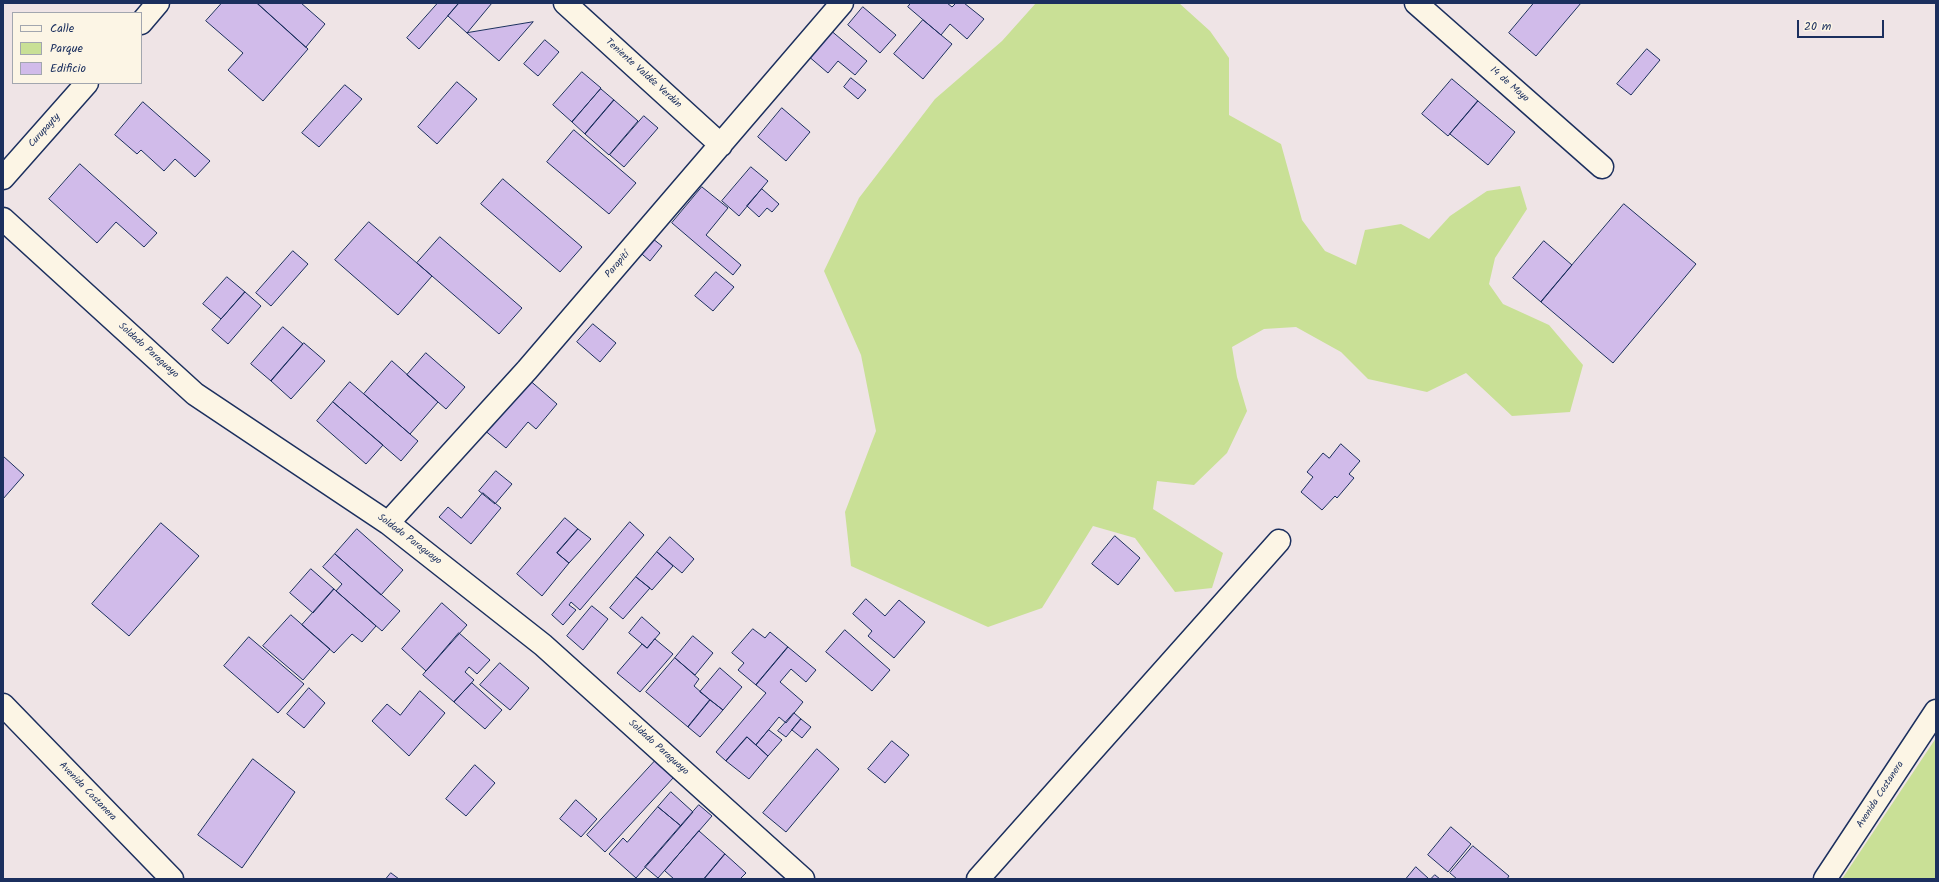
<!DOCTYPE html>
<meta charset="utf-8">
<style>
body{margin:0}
#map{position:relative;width:1939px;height:882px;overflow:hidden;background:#efe4e6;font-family:Kalam,sans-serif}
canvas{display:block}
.frame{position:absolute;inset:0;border:4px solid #1b2f5e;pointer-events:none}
.legend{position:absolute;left:12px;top:12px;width:130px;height:72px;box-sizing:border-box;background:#fcf5e5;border:1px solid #a2a6af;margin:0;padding:5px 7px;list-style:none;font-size:12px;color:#1b2f5e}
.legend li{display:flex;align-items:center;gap:8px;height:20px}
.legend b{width:20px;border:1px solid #a2a6af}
.scale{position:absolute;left:1797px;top:20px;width:87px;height:18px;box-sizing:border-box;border:2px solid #1b2f5e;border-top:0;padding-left:5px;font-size:12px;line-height:14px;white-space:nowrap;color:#1b2f5e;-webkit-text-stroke:3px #fcf5e5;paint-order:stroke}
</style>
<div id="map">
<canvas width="1939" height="882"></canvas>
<div class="frame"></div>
<ul class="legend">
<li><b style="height:5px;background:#fcf5e5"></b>Calle</li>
<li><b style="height:11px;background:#c9e096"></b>Parque</li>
<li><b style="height:11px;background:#d1bbea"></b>Edificio</li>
</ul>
<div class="scale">20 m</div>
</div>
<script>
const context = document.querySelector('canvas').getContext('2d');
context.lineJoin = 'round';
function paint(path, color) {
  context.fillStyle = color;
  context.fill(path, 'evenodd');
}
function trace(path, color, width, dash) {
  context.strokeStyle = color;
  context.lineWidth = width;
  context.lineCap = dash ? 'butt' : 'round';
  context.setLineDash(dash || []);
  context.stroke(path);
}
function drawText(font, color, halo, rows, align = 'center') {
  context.font = font + ' Kalam,sans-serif';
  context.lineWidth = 3;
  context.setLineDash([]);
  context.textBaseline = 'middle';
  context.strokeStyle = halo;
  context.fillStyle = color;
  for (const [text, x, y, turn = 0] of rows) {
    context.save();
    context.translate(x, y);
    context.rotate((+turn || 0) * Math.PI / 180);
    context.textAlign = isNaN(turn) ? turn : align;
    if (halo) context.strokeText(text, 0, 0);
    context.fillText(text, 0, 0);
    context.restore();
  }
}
const green = new Path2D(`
 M 1036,3 L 1179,3 L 1210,31 L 1229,58 L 1229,115 L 1281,144 L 1302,220 L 1325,251 L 1356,265 L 1365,230 L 1401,224 L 1429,239 L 1450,216 L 1487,191 L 1520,186 L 1527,209 L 1495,258 L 1489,284 L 1503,304 L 1549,325 L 1583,365 L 1570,412 L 1512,416 L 1466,373 L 1427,392 L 1368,379 L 1341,352 L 1296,327 L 1264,329 L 1232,347 L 1237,377 L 1247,411 L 1227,453 L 1194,485 L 1157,481 L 1153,509 L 1223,553 L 1212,588 L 1175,592 L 1135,538 L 1093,526 L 1042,608 L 988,627 L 851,566 L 845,512 L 876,431 L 861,355 L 824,271 L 859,198 L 935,99 L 1002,41 Z
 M 1936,738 L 1936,879 L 1842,879 Z`);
const building = new Path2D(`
 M 222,3 L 257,3 L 308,49 L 263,101 L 228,70 L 243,53 L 206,21 Z
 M 257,3 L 301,3 L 325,24 L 306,47 Z
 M 438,3 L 459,3 L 419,49 L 407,38 Z
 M 459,3 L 492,3 L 467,33 L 448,16 Z
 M 911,3 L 947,3 L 952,7 L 956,3 L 964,3 L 984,19 L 967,39 L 950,24 L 941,35 L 908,7 Z
 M 1534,3 L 1581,3 L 1536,56 L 1509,33 Z
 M 863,7 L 896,35 L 880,53 L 848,25 Z
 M 923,20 L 952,44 L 923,79 L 894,54 Z
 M 533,22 L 499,61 L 467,33 Z
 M 829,29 L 867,61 L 855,75 L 838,61 L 828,73 L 807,55 Z
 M 545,40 L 559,52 L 538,76 L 524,64 Z
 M 1647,49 L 1660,60 L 1631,95 L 1617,84 Z
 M 582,72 L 601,88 L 572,122 L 553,105 Z
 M 851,78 L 866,90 L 858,99 L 844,87 Z
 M 1452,79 L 1478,101 L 1448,136 L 1422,114 Z
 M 457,82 L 477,99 L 437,144 L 418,127 Z
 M 345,85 L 362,99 L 319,147 L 302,133 Z
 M 601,89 L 614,100 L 585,134 L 572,122 Z
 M 614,100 L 638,121 L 609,155 L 585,134 Z
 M 1478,101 L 1515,132 L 1488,165 L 1450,134 Z
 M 143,102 L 210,161 L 195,177 L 175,159 L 164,171 L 141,150 L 137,154 L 115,135 Z
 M 782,108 L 810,132 L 786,161 L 758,137 Z
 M 644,116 L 658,128 L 624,167 L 610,155 Z
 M 574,130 L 636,183 L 609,214 L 547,162 Z
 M 80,164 L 157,233 L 144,247 L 116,222 L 97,243 L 49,199 Z
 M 751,167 L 768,181 L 739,216 L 722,201 Z
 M 503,179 L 582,247 L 560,272 L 481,204 Z
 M 702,187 L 728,208 L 706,235 L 741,265 L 733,275 L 672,223 Z
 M 762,189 L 779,204 L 772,212 L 767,208 L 759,217 L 747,206 Z
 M 1624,204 L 1696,264 L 1613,363 L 1541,302 Z
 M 369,222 L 432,276 L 398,315 L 335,260 Z
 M 648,235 L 662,246 L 650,261 L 636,249 Z
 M 440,237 L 522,308 L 499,334 L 417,263 Z
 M 1544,241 L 1572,265 L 1541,302 L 1513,278 Z
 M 293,251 L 308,264 L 271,306 L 256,293 Z
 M 716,272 L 734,287 L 713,311 L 695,296 Z
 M 227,277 L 245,292 L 221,319 L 203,304 Z
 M 245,292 L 261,306 L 228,344 L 212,330 Z
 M 593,324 L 616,343 L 600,362 L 577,342 Z
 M 283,327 L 303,344 L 271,381 L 251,364 Z
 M 304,343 L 325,361 L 291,399 L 271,381 Z
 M 426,353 L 465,387 L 446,409 L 407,375 Z
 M 392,361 L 438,402 L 410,434 L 364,394 Z
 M 527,378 L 557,404 L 536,429 L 528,422 L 506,448 L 483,429 Z
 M 350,382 L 418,441 L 401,461 L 333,402 Z
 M 333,402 L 383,445 L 366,464 L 317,421 Z
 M 1341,444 L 1360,461 L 1349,474 L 1354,478 L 1337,498 L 1335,496 L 1322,510 L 1301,492 L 1313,477 L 1307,472 L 1323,453 L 1329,458 Z
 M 3,456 L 24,475 L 3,499 Z
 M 496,471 L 512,484 L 495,504 L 479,491 Z
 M 483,493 L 501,508 L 471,544 L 439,517 L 448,507 L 461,518 Z
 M 565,518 L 578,529 L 557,553 L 569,563 L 542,596 L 517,574 Z
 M 630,522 L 644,535 L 580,610 L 571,602 L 569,605 L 576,610 L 563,625 L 552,615 Z
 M 161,523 L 199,556 L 129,636 L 92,604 Z
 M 357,529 L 403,570 L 381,595 L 335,554 Z
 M 578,529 L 591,539 L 569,563 L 557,553 Z
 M 1115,536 L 1140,558 L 1118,585 L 1092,564 Z
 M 670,537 L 694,559 L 682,573 L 657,552 Z
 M 657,552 L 673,566 L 652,590 L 636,577 Z
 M 335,554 L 400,611 L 382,631 L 336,591 L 342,584 L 323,567 Z
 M 311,569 L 334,589 L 313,613 L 290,593 Z
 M 636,577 L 650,588 L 623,619 L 610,608 Z
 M 334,589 L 376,626 L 362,642 L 352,634 L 334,653 L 302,625 Z
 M 866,599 L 885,616 L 899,600 L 925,622 L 894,658 L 868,636 L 872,631 L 853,614 Z
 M 442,603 L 467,625 L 426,671 L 402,649 Z
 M 592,606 L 608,619 L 583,650 L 567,636 Z
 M 291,615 L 330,649 L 303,680 L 263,646 Z
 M 642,617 L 660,633 L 647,648 L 629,633 Z
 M 753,629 L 765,638 L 770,632 L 788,647 L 756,685 L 738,670 L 744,663 L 732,653 Z
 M 845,630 L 890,670 L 872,691 L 826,652 Z
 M 459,633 L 490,660 L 477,674 L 469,667 L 465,672 L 474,680 L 454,702 L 423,675 Z
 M 693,636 L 713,653 L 695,675 L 675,658 Z
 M 249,637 L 304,684 L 278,713 L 224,666 Z
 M 655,639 L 673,654 L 640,692 L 617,673 L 642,644 L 647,648 Z
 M 788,647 L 816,670 L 806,682 L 791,669 L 780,682 L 803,702 L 786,723 L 779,717 L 756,745 L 747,737 L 726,761 L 716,752 L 766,693 L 756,685 Z
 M 675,658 L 699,679 L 694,686 L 710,700 L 688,727 L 646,692 Z
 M 500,663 L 529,688 L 510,710 L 480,685 Z
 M 720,668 L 742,687 L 723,710 L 700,692 Z
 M 472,683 L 502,710 L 485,729 L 454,702 Z
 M 309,688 L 325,703 L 304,728 L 287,714 Z
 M 420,691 L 445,713 L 409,756 L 372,721 L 387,704 L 400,715 Z
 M 710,700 L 723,710 L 700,737 L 688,727 Z
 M 794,713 L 801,719 L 786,737 L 778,731 Z
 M 801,719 L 811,727 L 802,738 L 792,730 Z
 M 769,730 L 782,740 L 768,756 L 756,745 Z
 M 747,737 L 768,756 L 749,779 L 726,761 Z
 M 892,741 L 909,755 L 885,783 L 868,769 Z
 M 817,749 L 839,769 L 786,832 L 763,813 Z
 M 253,759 L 295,792 L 242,868 L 198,835 Z
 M 655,761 L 674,777 L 605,852 L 587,835 Z
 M 475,765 L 495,783 L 466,816 L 446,799 Z
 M 671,792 L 693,812 L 681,826 L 658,807 Z
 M 576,800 L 597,819 L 581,837 L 560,819 Z
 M 699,805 L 712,816 L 658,878 L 645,867 Z
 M 658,807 L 681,826 L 636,878 L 609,854 L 623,838 L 627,842 Z
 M 1451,827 L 1471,844 L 1448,872 L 1428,855 Z
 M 699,831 L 725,854 L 704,879 L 674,879 L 665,871 Z
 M 1473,846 L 1509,876 L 1507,879 L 1457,879 L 1450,873 Z
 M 725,854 L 746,873 L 740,879 L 704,879 Z
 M 1416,867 L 1429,879 L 1406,879 Z
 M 391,873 L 399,879 L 386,879 Z
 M 1435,875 L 1440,879 L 1431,879 Z`);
const minor = new Path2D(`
 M 565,3 L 721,145
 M 1416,3 L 1602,167
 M 141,23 L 158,3
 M 3,178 L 87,83
 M 3,219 L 195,394 L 388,523 L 543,645 L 803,879
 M 388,523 L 527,370 L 842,3
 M 3,705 L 172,879
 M 978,879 L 1279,541
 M 1825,879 L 1936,711`);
const streetNames = [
 ["Teniente Valdéz Verdún",643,74,42],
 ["14 de Mayo",1509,85,41],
 ["Curupayty",45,131,-48],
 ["Parapití",618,265,-49],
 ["Soldado Paraguayo",148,351,42],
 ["Soldado Paraguayo",409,540,37],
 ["Soldado Paraguayo",658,748,42],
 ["Avenida Costanera",87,792,46],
 ["Avenida Costanera",1881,795,-57]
];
paint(green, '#c9e096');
paint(building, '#d1bbea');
trace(building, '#1b2f5e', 1);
trace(minor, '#1b2f5e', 25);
trace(minor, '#fcf5e5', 22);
drawText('10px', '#1b2f5e', '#fcf5e5', streetNames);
</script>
